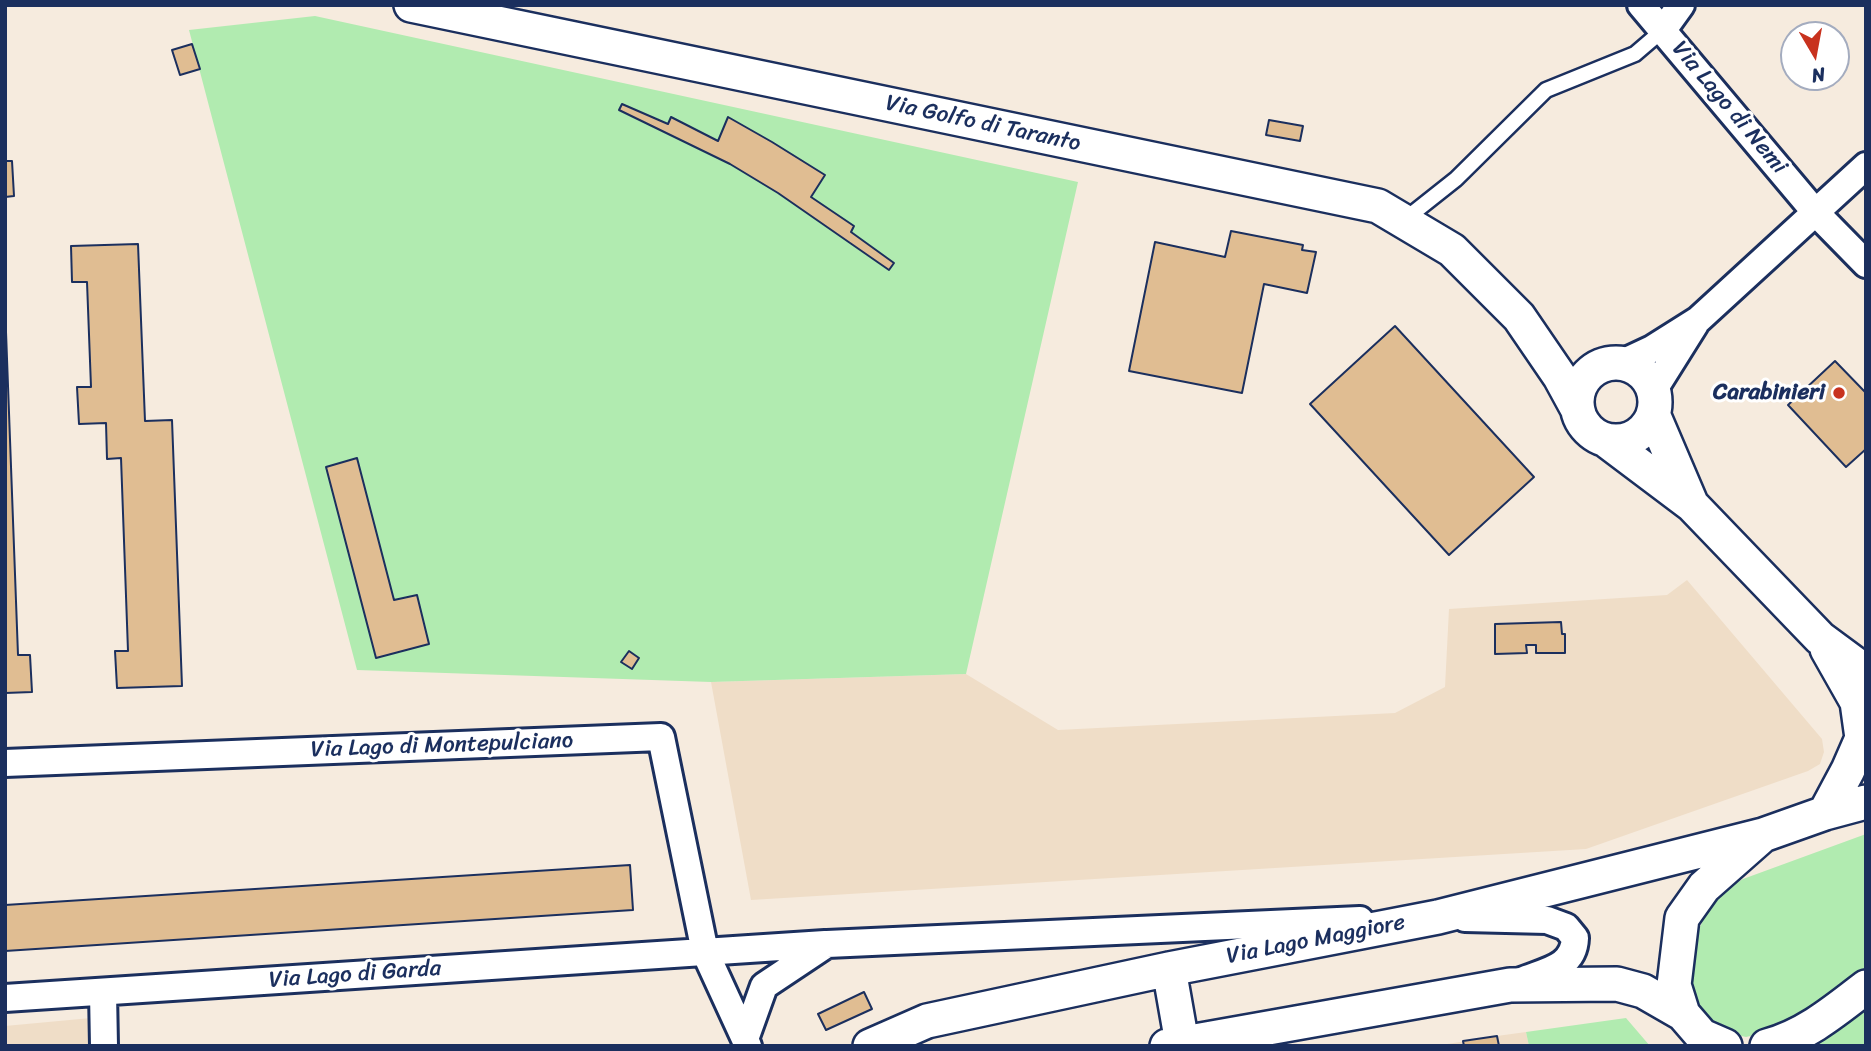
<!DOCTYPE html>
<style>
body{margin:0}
#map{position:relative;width:1871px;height:1051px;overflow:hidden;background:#f6ebde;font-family:Sriracha,sans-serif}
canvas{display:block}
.frame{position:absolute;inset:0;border:7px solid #1b2f5e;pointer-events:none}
.north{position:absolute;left:1780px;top:21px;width:70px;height:70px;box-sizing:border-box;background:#fff;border:2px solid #a4acbf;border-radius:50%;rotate:170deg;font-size:19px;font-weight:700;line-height:28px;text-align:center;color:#1b2f5e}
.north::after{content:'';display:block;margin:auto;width:24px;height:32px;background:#c8321e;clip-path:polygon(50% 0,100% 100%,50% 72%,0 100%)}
</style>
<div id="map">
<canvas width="1871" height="1051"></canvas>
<div class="frame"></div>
<div class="north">N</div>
</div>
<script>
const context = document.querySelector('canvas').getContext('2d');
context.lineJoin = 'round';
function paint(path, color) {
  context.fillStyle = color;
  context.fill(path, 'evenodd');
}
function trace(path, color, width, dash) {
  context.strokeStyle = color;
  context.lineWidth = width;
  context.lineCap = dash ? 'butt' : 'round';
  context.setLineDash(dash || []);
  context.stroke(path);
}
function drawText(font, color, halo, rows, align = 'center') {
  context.font = font + ' Sriracha,sans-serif';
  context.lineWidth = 6;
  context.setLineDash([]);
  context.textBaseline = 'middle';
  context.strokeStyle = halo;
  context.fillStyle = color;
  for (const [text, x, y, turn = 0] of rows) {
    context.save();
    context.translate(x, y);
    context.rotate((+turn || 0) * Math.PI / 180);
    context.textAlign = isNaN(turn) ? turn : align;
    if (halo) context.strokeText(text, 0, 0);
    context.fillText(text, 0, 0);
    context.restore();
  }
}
const built = new Path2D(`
 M 1687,580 L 1822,739 L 1824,752 L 1820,764 L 1808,771 L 1586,849 L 751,900 L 711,682 L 966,674 L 1058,730 L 1395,713 L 1445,687 L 1449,609 L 1667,595 Z
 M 91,1018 L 92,1046 L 5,1046 L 5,1026 Z
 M 1526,1032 L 1529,1046 L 1435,1046 L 1497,1036 Z`);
const green = new Path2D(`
 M 315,16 L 1078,182 L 966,674 L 711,682 L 357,670 L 189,30 Z
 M 1866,834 L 1866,969 L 1831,997 L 1776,1030 L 1746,1037 L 1720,1031 L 1693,1001 L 1690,983 L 1693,942 L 1706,914 L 1723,891 L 1743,879 Z
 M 1866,1004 L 1866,1046 L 1804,1046 Z
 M 1626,1018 L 1650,1046 L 1529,1046 L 1526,1032 Z`);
const building = new Path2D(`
 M 192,44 L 200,69 L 180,75 L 172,50 Z
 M 622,104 L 668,124 L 671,117 L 718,141 L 728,117 L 772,142 L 825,175 L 811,197 L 854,226 L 851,232 L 894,263 L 889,270 L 778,193 L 730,164 L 619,110 Z
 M 1269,120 L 1303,126 L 1300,141 L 1266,135 Z
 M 5,161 L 12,161 L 14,196 L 5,197 Z
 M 1231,231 L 1303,245 L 1302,250 L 1316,252 L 1307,293 L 1264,284 L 1242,393 L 1129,371 L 1155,242 L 1225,257 Z
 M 138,244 L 145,421 L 172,420 L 182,686 L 117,688 L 115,651 L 128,651 L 121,458 L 107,459 L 106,423 L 79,424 L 77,387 L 91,387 L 87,282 L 72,282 L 71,246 Z
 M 5,305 L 18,655 L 30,655 L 32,692 L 5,693 Z
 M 1395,326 L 1534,477 L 1449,555 L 1310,404 Z
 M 1835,361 L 1866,393 L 1866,449 L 1846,467 L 1788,405 Z
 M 357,458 L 394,600 L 417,595 L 429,644 L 376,658 L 326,467 Z
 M 1561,622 L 1562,634 L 1565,634 L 1565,653 L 1536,653 L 1536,645 L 1526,645 L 1527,653 L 1495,654 L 1495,624 Z
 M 629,651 L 639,658 L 632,669 L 621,662 Z
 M 630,865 L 633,910 L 5,951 L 5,905 Z
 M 864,992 L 872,1009 L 826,1030 L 818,1014 Z
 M 1497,1036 L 1499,1046 L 1464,1046 L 1463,1041 Z`);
const service = new Path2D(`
 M 1403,221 L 1456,179 L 1546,90 L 1635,54 L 1663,30`);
const minor = new Path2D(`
 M 1641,5 L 1816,213 L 1866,264
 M 1663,30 L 1681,5
 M 1620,364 L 1652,349 L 1698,320 L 1866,166
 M 1653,391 L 1695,324
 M 5,763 L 661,737 L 705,952 L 745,1039
 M 1465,918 L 1547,920 L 1566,927 L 1575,938 C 1574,968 1545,971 1521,981
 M 103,992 L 104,1046
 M 5,998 L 825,944
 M 748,1046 L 745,1039 L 764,986 L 827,944 L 1360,920`);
const tertiary = new Path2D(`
 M 411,5 L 1378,206 L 1452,250 L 1519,317 L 1560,377 L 1578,410
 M1577 402a39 39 0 1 1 78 0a39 39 0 1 1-78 0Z
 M 1653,414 L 1691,503
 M 1607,441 L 1692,505 L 1820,638 L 1866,672
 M 1825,813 L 1848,770 L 1862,738 L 1857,702 L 1827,649
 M 1169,969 L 1182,1043
 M 870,1046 L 927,1021 L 1169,969 L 1438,917 L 1763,835
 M 1167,1046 L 1510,985 L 1617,984 L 1643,991 L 1683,1014
 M 1725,1046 L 1702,1036 L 1683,1014 L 1674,985 L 1682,918 L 1704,887 L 1763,835 L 1825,813 L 1866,802
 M 1767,1046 C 1805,1036 1835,1011 1866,987`);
const markers = [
 [1839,393,7,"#c8321e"]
];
const streetNames = [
 ["Via Lago di Nemi",1729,108,50],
 ["Via Golfo di Taranto",983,124,12],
 ["Via Lago di Montepulciano",442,746,-2],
 ["Via Lago Maggiore",1316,940,-11],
 ["Via Lago di Garda",355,975,-4]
];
const poiNames = [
 ["Carabinieri",1825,393]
];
paint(built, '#efddc7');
paint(green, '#b1ebb0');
paint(building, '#e0bd92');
trace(building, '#1b2f5e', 2);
trace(service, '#1b2f5e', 19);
trace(minor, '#1b2f5e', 32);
trace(tertiary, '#1b2f5e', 38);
trace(service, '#fff', 14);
trace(minor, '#fff', 26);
trace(tertiary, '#fff', 33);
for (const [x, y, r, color] of markers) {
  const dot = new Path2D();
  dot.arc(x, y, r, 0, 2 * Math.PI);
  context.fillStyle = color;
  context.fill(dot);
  trace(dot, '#fff', 2.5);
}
drawText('23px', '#1b2f5e', '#fff', streetNames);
drawText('bold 23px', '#1b2f5e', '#fff', poiNames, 'right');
</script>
